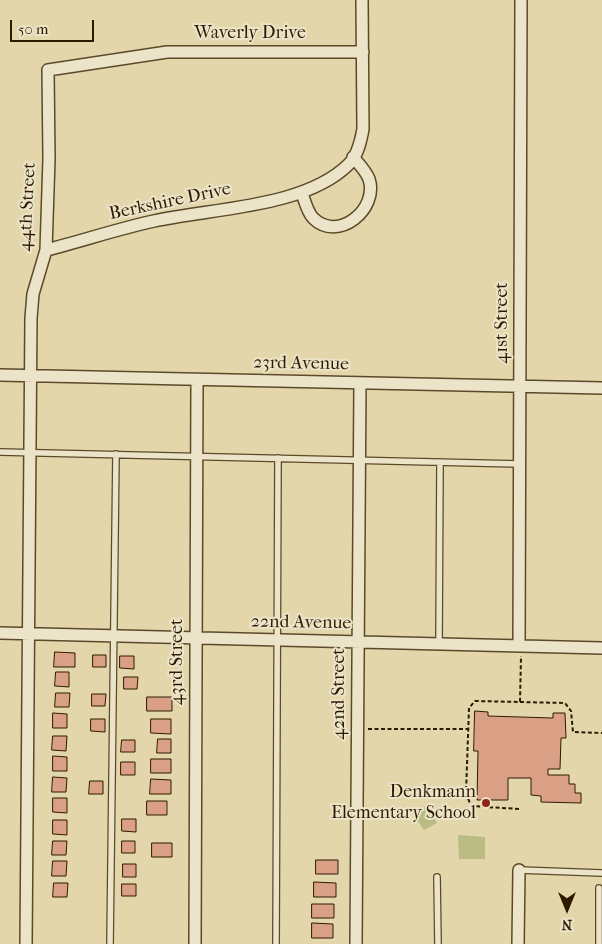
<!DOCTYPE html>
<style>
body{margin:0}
#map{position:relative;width:602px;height:944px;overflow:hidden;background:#e2d6aa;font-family:"IM FELL French Canon",serif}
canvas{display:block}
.north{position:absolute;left:542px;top:884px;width:50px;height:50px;-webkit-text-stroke:4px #ece4c8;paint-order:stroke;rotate:180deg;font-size:14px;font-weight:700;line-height:20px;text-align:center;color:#2f1a00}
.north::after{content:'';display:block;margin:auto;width:18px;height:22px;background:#2f1a00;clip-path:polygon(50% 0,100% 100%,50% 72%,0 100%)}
.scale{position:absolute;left:10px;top:20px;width:84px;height:22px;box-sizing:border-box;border:2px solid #2f1a00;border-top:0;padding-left:6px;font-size:15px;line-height:18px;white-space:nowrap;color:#2f1a00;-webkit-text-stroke:4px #ece4c8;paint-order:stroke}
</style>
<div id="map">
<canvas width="602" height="944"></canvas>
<div class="north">N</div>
<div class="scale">50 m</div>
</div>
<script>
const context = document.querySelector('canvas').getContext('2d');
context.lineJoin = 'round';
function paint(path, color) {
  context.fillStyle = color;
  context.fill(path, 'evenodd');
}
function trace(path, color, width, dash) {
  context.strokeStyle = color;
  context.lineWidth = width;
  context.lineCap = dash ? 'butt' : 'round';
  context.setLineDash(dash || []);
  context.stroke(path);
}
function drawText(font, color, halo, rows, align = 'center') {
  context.font = font + ' "IM FELL French Canon",serif';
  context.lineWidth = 4;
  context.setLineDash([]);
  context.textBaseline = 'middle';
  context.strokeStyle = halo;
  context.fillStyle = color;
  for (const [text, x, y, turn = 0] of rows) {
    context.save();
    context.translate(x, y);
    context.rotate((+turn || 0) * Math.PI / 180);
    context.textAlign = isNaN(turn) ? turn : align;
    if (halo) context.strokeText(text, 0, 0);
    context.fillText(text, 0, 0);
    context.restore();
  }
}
const green = new Path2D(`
 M 427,805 L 437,823 L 424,830 L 413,814 Z
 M 458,835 L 485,837 L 485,859 L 459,859 Z`);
const building = new Path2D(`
 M 55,652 L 75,653 L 75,667 L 54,667 Z
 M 93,655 L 106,655 L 106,667 L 93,667 Z
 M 120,656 L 134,656 L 134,669 L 120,668 Z
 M 56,672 L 69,672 L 69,687 L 55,686 Z
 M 124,677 L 138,677 L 137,689 L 124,689 Z
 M 56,693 L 70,693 L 69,707 L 55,707 Z
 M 92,694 L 106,694 L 105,706 L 92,706 Z
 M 147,697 L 172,697 L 172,711 L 147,711 Z
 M 475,711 L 488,712 L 488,716 L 553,718 L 553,713 L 565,713 L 566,738 L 561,738 L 560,769 L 548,769 L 548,775 L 569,775 L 569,784 L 575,784 L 575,793 L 581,793 L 581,803 L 541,802 L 541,796 L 531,795 L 531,778 L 508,778 L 508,800 L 477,800 L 478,751 L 474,751 Z
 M 53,713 L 67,714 L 67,728 L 53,728 Z
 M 91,719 L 105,719 L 105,732 L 91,731 Z
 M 151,719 L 171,719 L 171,734 L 151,733 Z
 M 53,736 L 67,736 L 66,751 L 52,750 Z
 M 158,739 L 171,739 L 171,753 L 157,753 Z
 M 122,740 L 135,740 L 135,752 L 121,752 Z
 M 53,756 L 67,757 L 67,771 L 53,771 Z
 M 151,759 L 171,759 L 171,773 L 151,773 Z
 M 121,762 L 135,762 L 135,775 L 121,775 Z
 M 53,777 L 67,778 L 66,792 L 52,792 Z
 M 151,779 L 171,780 L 171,794 L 150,794 Z
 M 90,781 L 103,781 L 103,794 L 89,794 Z
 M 53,798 L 67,798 L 67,813 L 53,812 Z
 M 147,801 L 167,801 L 167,815 L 147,815 Z
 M 122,819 L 136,819 L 136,832 L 122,831 Z
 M 53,820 L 67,820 L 67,835 L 53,834 Z
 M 53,841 L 67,841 L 66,855 L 52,855 Z
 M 122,841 L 135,841 L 135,853 L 122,853 Z
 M 152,843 L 172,843 L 172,857 L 152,857 Z
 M 316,860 L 338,860 L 338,874 L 316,874 Z
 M 53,861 L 67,861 L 66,876 L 52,876 Z
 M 123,864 L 136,864 L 136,877 L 123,877 Z
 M 314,882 L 336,883 L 336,897 L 314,897 Z
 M 54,883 L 68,883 L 67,897 L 53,897 Z
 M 122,884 L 136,884 L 136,896 L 122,896 Z
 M 312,904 L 334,904 L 334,918 L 312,918 Z
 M 312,923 L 333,924 L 333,938 L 312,938 Z`);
const path = new Path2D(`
 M 520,702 L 565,703 L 571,711 L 573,732 L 602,733
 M 368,729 L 468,729
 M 519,809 L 471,806 L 466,793 L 469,708 L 475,701 L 520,702 L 521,656`);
const service = new Path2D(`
 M 0,452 L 520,464
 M 439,644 L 440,462
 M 519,870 L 602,873
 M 437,877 L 438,944
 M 599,888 L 599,944
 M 110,944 L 116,454
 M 276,944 L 278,458`);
const minor = new Path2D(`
 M 302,193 C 305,202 307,211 313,218 C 338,243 379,209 369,179 C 366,171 359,164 353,157
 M 46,250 C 82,241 117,229 154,221 C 212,208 305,208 349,164 C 358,155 361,140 363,129 L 362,0
 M 0,375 L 602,388
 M 0,633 L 602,648
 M 519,646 L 521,0
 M 26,944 L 31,318 L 33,294 L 46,250 L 49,159 L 48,70 L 167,52 L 363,52
 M 195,944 L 197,380
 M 356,944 L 360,383
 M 518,944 L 519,870`);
const markers = [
 [486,803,5,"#8f2418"]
];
const streetNames = [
 ["Waverly Drive",250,34],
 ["Berkshire Drive",170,202,-12],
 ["44th Street",28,207,-87],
 ["41st Street",503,323,-90],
 ["23rd Avenue",301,364,1],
 ["22nd Avenue",301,623,1],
 ["43rd Street",178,662,-90],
 ["42nd Street",340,694,-90]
];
const poiNames = [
 ["Denkmann",476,793],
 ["Elementary School",476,814]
];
paint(green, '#b9bc85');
paint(building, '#d9a085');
trace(building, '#2f1a00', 1);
trace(service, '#5c492a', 8);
trace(minor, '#5c492a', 14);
trace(path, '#2f1a00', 2, [4, 2.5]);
trace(service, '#ece4c8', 5.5);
trace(minor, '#ece4c8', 11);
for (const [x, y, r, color] of markers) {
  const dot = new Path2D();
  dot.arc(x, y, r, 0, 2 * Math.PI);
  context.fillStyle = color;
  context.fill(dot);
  trace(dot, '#ece4c8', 2);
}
drawText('18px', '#2f1a00', '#ece4c8', streetNames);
drawText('18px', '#2f1a00', '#ece4c8', poiNames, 'right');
</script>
